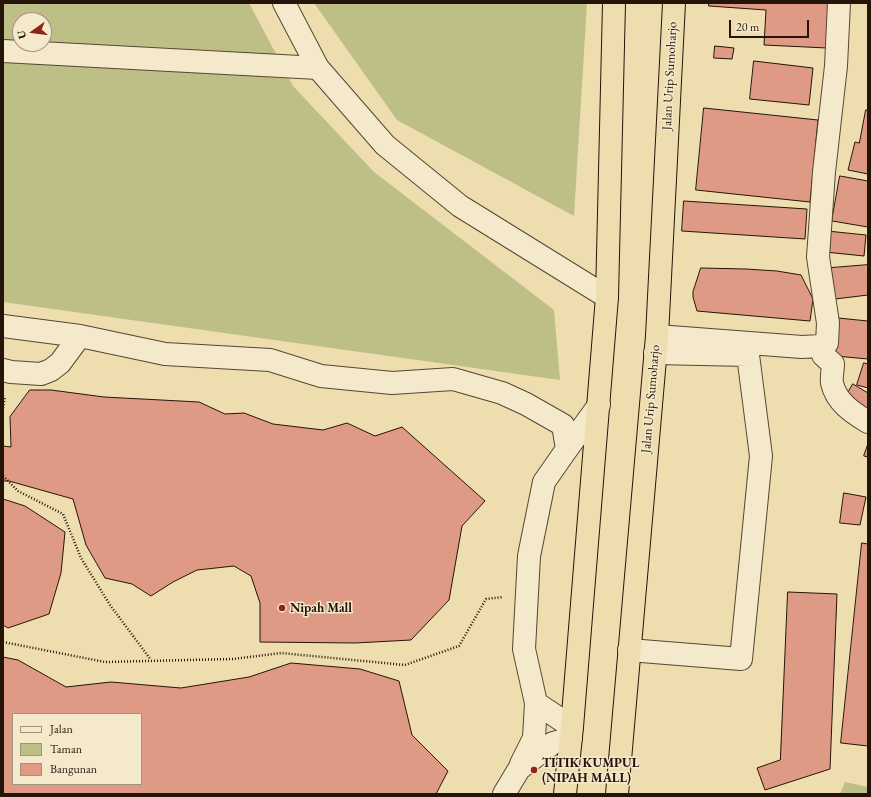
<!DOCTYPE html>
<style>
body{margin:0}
#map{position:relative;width:871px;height:797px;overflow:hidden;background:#eeddaf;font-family:"EB Garamond",serif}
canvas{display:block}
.frame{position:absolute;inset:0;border:4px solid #251409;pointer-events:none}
.legend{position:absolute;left:12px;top:713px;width:130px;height:72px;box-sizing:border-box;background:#f4e9cb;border:1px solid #a1947d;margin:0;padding:5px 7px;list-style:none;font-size:12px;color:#251409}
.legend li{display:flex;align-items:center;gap:8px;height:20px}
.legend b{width:20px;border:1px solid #a1947d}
.north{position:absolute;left:12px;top:12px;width:40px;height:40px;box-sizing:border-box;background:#f4e9cb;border:1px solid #a1947d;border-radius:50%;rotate:256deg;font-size:11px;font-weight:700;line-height:16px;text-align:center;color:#251409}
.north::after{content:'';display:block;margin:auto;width:14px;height:18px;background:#8f2418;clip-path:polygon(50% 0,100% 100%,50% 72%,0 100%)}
.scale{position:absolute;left:729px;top:20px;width:80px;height:18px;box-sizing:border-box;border:2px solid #251409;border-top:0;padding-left:5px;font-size:12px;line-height:14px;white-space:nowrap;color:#251409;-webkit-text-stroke:3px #f4e9cb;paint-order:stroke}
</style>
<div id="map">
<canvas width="871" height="797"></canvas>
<div class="frame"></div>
<ul class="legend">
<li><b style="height:5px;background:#f4e9cb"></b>Jalan</li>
<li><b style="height:11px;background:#bebf87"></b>Taman</li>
<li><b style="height:11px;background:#df9a85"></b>Bangunan</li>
</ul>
<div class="north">U</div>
<div class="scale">20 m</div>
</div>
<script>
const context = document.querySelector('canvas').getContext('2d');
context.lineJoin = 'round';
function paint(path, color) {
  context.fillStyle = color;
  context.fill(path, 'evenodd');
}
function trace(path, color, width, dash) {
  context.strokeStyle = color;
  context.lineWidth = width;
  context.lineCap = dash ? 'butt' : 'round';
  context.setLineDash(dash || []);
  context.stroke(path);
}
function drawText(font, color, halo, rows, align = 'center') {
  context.font = font + ' "EB Garamond",serif';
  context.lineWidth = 3;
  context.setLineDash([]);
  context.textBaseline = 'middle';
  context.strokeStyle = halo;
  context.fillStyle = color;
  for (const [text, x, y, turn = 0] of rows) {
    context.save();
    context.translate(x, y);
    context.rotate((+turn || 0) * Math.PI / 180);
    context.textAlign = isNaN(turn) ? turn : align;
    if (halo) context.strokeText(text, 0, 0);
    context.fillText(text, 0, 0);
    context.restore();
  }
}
const green = new Path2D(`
 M 3,3 L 249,3 L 293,86 L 374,172 L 554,310 L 560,380 L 3,302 ZM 20,20 L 44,20 L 44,44 L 20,44 Z
 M 314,3 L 587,3 L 574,216 L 397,120 Z
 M 845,782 L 868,787 L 868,794 L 840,794 Z`);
const building = new Path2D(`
 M 709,3 L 829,3 L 827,48 L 764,45 L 766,10 L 709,6 Z
 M 715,46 L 734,48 L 732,59 L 714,58 Z
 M 754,61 L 813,68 L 809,105 L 750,99 Z
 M 704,108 L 818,120 L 810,202 L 696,190 Z
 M 866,110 L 868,110 L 868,174 L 848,170 L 855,142 L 859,143 Z
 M 840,176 L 868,181 L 868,227 L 832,221 Z
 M 684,201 L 807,209 L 805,239 L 682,231 Z
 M 827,231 L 866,235 L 864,256 L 825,252 Z
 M 868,265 L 868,295 L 835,299 L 831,268 Z
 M 701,268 L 746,269 L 777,271 L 801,275 L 813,299 L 810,321 L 697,311 L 693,297 L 693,292 Z
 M 838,318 L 868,321 L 868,359 L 835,356 Z
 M 864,363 L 868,364 L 868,388 L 857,385 Z
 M 853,384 L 868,393 L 868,414 L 844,400 Z
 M 30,390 L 51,390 L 104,397 L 199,402 L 225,414 L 244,413 L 273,424 L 323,430 L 347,423 L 375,436 L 402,427 L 485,501 L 462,526 L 449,600 L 411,640 L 355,643 L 260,642 L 260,603 L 251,576 L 234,566 L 197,570 L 173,582 L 151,596 L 132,584 L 105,578 L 86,545 L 73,499 L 9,481 L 3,481 L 3,446 L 11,447 L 10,417 Z
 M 868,444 L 868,457 L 864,456 Z
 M 844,493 L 866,497 L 860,525 L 840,523 Z
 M 3,499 L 25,506 L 65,532 L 61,573 L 49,614 L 8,628 L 3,625 Z
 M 862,543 L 868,544 L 868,746 L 841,743 Z
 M 788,592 L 837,594 L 830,769 L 765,790 L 757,768 L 780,760 Z
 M 3,657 L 18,660 L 66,687 L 111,682 L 181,688 L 249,677 L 291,663 L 360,669 L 399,681 L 412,735 L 448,771 L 436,794 L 3,794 ZM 13,714 L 141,714 L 141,784 L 13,784 Z`);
const path = new Path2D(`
 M 3,408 L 5,396
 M 3,476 L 18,491 L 63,514 L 81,558 L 110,605 L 151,660
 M 3,642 L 105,662 L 233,659 L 281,653 L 405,665 L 459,646 L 486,599 L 503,597`);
const minor = new Path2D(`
 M 284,3 L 318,68 L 385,145 L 460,206 L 607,297
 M 3,51 L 318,68
 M 3,326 L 80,336 L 165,354 L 270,360 L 321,376 L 392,383 L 453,379 L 502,393 L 526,404 L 563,425 L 567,449 L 544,482 L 529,556 L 524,649 L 536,703 L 572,727
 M 657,336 L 802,347 L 821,346 L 827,343 L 828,323 L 818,257 L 824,172 L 836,66 L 839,3
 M 821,346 L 823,355 L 833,364 C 833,370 831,377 832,383 C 836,402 853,413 868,422
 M 3,370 L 11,372 L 41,374 L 51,370 L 60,363 L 80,336
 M 567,449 L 599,405
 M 629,650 L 741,659 L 761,456 L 748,355 L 655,353
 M 521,764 L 534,738 L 536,703
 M 504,794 L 519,769 L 553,743 L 571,738`);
const highway = new Path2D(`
 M 565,794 L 572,727 L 607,297 L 614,3
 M 617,794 L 657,336 L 674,3`);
const markers = [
 [282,608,4,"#8f2418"],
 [534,770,4,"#8f2418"]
];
const streetNames = [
 ["Jalan Urip Sumoharjo",670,76,-87],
 ["Jalan Urip Sumoharjo",651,399,-85]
];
const poiNames = [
 ["Nipah Mall",290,608],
 ["TITIK KUMPUL",542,763],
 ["(NIPAH MALL)",542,778]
];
paint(green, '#bebf87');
paint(building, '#df9a85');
trace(building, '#251409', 1);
trace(minor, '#574632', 24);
trace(highway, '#251409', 24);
trace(path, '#251409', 2.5, [1, 2]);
trace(minor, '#f4e9cb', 22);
trace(highway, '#eeddaf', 22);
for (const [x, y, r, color] of markers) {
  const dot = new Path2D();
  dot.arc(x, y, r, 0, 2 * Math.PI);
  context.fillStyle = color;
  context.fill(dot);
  trace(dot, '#f4e9cb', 1.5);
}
drawText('13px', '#251409', '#f4e9cb', streetNames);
drawText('bold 13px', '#251409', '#f4e9cb', poiNames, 'left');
</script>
